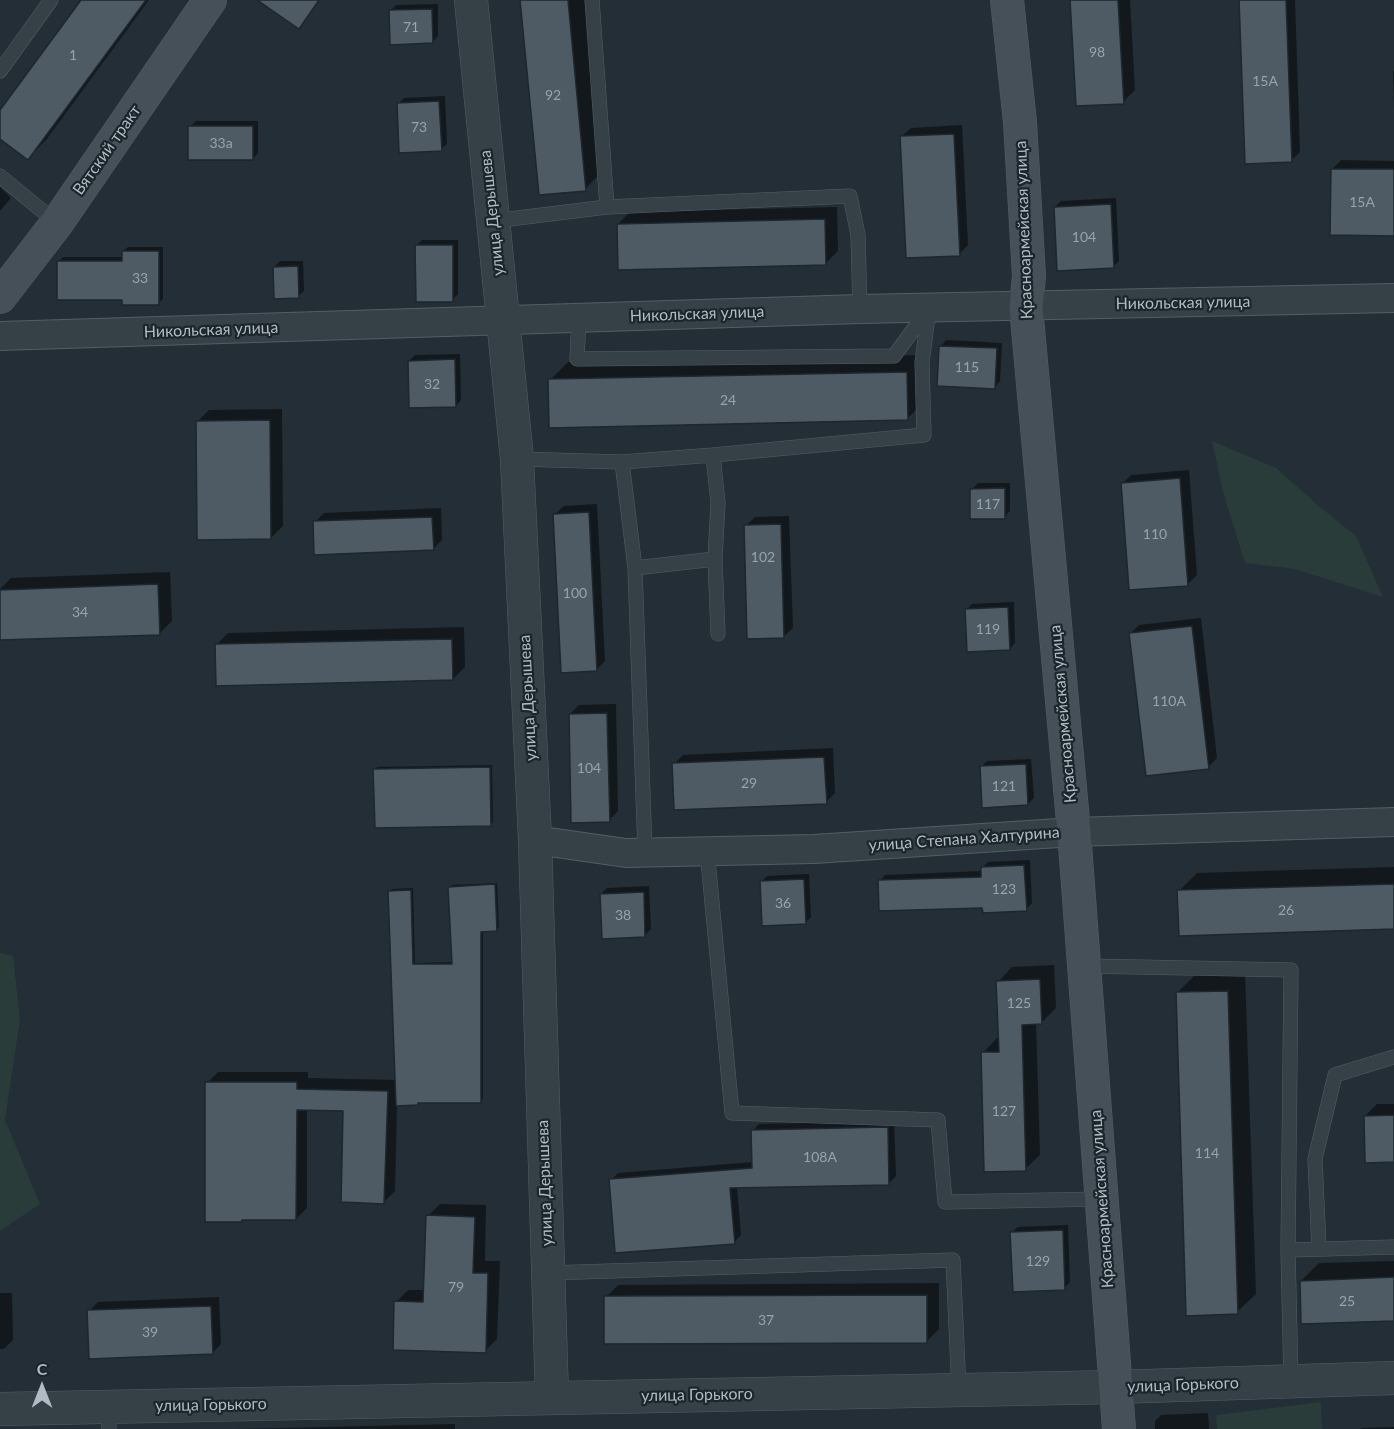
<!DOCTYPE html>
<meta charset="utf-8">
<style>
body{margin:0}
#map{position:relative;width:1394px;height:1429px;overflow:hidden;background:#232e36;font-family:Lato,sans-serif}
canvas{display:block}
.north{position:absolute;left:12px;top:1357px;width:60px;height:60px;-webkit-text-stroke:4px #1b252b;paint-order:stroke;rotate:0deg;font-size:16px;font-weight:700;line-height:24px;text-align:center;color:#b1bbc3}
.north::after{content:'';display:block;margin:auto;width:21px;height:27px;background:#b1bbc3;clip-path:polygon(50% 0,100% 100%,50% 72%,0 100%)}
</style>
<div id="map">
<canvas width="1394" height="1429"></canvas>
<div class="north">С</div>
</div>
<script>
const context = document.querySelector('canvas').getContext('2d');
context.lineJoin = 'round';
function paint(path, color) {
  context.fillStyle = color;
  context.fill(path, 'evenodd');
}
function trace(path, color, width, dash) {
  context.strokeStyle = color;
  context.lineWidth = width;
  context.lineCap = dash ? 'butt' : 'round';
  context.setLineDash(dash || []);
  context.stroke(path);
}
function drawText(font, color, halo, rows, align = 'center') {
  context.font = font + ' Lato,sans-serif';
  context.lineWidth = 4.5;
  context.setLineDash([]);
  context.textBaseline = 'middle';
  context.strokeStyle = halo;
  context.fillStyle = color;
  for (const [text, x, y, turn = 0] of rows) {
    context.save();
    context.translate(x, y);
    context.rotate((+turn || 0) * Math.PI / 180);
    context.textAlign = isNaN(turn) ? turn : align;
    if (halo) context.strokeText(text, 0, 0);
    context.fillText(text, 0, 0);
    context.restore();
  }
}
const green = new Path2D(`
 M 1212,441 L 1276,468 L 1320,507 L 1356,536 L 1383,597 L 1295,569 L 1245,563 L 1223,492 Z
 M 0,953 L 13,956 L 20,1019 L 5,1120 L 40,1204 L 0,1231 Z
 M 1321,1402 L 1322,1429 L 1217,1429 L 1216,1415 Z`);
const shadow = new Path2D(`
 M 83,0 L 149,0 L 46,140 L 28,158 L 0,137 L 0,113 Z
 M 522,0 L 587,0 L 603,171 L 585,189 Z
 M 1072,0 L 1130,0 L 1135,90 L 1123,102 Z
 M 1240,0 L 1295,0 L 1300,152 L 1291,161 Z
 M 438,4 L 438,36 L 433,42 L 390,11 L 396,5 Z
 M 1394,70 L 1394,107 L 1393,72 Z
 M 445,96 L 447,144 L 441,149 L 398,104 L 404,98 Z
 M 196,121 L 258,121 L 258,153 L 253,159 L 190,127 Z
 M 962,125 L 968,245 L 959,254 L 901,137 L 911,128 Z
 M 1341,160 L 1394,161 L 1394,234 L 1332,169 Z
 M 0,187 L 11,198 L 0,211 Z
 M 1116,198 L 1119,261 L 1113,267 L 1055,207 L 1061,201 Z
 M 837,207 L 838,251 L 826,263 L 618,224 L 630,212 Z
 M 422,240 L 458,240 L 458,294 L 452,300 L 417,245 Z
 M 128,247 L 163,247 L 163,299 L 158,304 L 59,261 L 63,257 L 123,257 L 123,251 Z
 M 280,261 L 303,261 L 304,291 L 298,296 L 274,267 Z
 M 946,340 L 1002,343 L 1000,381 L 995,387 L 941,346 Z
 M 460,354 L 461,400 L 456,406 L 409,361 L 415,355 Z
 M 924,355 L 925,401 L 907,419 L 550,380 L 568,362 Z
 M 282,409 L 283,526 L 271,538 L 197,422 L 209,410 Z
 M 1189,470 L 1197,575 L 1188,584 L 1122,484 L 1131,475 Z
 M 978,483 L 1010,483 L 1010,511 L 1004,517 L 972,489 Z
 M 597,504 L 605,661 L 596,670 L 554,515 L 564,506 Z
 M 441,508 L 442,540 L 433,549 L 315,522 L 324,513 Z
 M 789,516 L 793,628 L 783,637 L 746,526 L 755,517 Z
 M 170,572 L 172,621 L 160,633 L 0,621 L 0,589 L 11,578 Z
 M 1014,602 L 1015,643 L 1010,649 L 967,609 L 972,604 Z
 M 1201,618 L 1217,758 L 1208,767 L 1130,634 L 1139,625 Z
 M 464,627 L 465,667 L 453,679 L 216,645 L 228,633 Z
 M 616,704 L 618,811 L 609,820 L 570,714 L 579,705 Z
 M 833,748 L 835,793 L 826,802 L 674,764 L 683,755 Z
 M 1031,759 L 1034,798 L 1028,804 L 981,767 L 987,761 Z
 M 492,765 L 493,822 L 491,824 L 375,770 L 377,767 Z
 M 1030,860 L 1032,903 L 1026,909 L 984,906 L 880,881 L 885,875 L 982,871 L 982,868 L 988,862 Z
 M 1394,867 L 1394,927 L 1179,891 L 1197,873 Z
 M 809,874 L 811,917 L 805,923 L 761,882 L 767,876 Z
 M 497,883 L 499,927 L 496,929 L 483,930 L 483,1099 L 481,1101 L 420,1102 L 418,1103 L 397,1104 L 395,1191 L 384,1202 L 345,1109 L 307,1109 L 307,1208 L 296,1219 L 207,1083 L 218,1072 L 308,1072 L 308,1078 L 397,1080 L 390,891 L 392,889 L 413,888 L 415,963 L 453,962 L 449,887 L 452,885 Z
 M 649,886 L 651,929 L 645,935 L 601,894 L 607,888 Z
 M 1054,965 L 1056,1008 L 1041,1023 L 1036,1023 L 1040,1155 L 1025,1169 L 983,1053 L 997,1038 L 1000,1038 L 998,982 L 1012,967 Z
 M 1245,973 L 1256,1294 L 1237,1312 L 1177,993 L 1195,975 Z
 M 1377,1104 L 1394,1104 L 1394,1161 L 1365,1116 Z
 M 894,1121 L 896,1176 L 889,1183 L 737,1187 L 741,1235 L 734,1242 L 611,1180 L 618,1173 L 753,1162 L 752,1131 L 759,1124 Z
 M 440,1204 L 486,1205 L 485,1261 L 500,1261 L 497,1339 L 485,1351 L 396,1302 L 408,1290 L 425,1290 L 428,1216 Z
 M 1068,1225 L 1070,1282 L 1064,1288 L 1012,1232 L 1018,1227 Z
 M 1394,1261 L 1394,1320 L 1301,1281 L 1319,1263 Z
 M 939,1283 L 939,1329 L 927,1341 L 606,1297 L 618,1285 Z
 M 0,1293 L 12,1293 L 13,1340 L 4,1349 L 0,1349 Z
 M 219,1297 L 221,1344 L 212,1353 L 89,1311 L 98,1302 Z
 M 1208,1413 L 1209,1429 L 1155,1429 L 1155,1421 L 1161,1415 Z
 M 455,1424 L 455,1429 L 236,1429 Z
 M 1394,1427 L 1394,1429 L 1360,1429 L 1362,1428 Z`);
const building = new Path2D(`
 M 81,0 L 146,0 L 28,160 L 0,139 L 0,110 Z
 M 257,0 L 319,0 L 299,29 Z
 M 520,0 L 568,0 L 586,191 L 539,195 Z
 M 1070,0 L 1118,0 L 1124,104 L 1076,106 Z
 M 1239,0 L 1286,0 L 1292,162 L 1245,164 Z
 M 432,9 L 433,43 L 390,45 L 389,10 Z
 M 439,101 L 442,151 L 399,153 L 397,103 Z
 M 188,126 L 253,126 L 253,160 L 188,160 Z
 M 954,134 L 960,256 L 906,258 L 900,136 Z
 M 1331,169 L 1394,169 L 1394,236 L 1330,235 Z
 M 1111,204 L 1114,268 L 1057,271 L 1054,207 Z
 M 825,219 L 826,265 L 618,270 L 617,224 Z
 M 415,245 L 453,245 L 453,302 L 416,302 Z
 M 122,251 L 159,251 L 159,305 L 122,305 L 122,300 L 57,300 L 57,261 L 122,261 Z
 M 298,266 L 299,298 L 274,299 L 273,267 Z
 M 939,346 L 997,348 L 995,389 L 937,386 Z
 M 455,359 L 456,407 L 409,408 L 408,361 Z
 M 907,372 L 908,420 L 549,428 L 548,379 Z
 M 270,420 L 271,539 L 197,540 L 196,421 Z
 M 1180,478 L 1188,586 L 1129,590 L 1121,483 Z
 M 1005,488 L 1005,519 L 970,519 L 970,489 Z
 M 589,512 L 597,671 L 561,673 L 553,514 Z
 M 432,517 L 434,550 L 314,555 L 313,521 Z
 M 781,524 L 784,638 L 747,639 L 744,525 Z
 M 158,584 L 160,635 L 0,640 L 0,590 Z
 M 1008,607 L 1010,650 L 967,652 L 965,609 Z
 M 1192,626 L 1209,769 L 1146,776 L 1129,633 Z
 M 452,639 L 453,680 L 216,686 L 215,644 Z
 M 607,713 L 610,822 L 571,823 L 569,714 Z
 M 824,757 L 827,804 L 674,810 L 672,763 Z
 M 1026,764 L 1028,805 L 982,808 L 980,766 Z
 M 490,767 L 491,826 L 375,828 L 373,769 Z
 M 1024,865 L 1027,911 L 983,913 L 982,908 L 879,911 L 878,880 L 981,877 L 981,867 Z
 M 804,879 L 806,924 L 762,926 L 760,881 Z
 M 495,884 L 497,931 L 481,932 L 481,1103 L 418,1103 L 418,1105 L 396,1106 L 388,891 L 411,890 L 413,964 L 452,964 L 448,887 Z
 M 1394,884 L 1394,929 L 1179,936 L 1177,890 Z
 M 644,892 L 645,937 L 602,939 L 600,894 Z
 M 1040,979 L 1042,1024 L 1022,1025 L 1026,1171 L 984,1172 L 981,1052 L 999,1052 L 996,981 Z
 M 1228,991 L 1238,1314 L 1186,1316 L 1176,992 Z
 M 205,1082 L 297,1082 L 297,1089 L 388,1091 L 384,1204 L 341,1202 L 343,1111 L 297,1110 L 296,1220 L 242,1220 L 241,1222 L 205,1222 Z
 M 1394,1115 L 1394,1162 L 1365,1163 L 1364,1116 Z
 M 888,1127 L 889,1185 L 730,1188 L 735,1244 L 615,1253 L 609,1179 L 752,1168 L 751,1130 Z
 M 426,1215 L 475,1217 L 473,1273 L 488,1273 L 486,1353 L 393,1350 L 394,1301 L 423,1302 Z
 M 1063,1230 L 1065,1290 L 1013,1292 L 1010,1232 Z
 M 1394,1277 L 1394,1321 L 1301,1324 L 1300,1281 Z
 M 927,1295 L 927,1343 L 604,1344 L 604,1296 Z
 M 211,1306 L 213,1354 L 89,1359 L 87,1310 Z`);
const service = new Path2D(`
 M 0,71 L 51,0
 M 0,176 L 57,223
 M 607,207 L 850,196 L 858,235 L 860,309
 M 493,221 L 607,207 L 592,0
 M 579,317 L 577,359 L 894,356 L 929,308 L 922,363 L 924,435 L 713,455
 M 517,459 L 622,462 L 713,455 L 718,503 L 715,559
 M 622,462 L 635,568
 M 707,850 L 732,1113 L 938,1120 L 945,1202 L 1102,1199
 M 645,852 L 635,568 L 715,559 L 718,634
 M 1085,966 L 1291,970 L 1288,1250 L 1291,1381
 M 1319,1249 L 1315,1159 L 1335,1075 L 1394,1057
 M 1288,1250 L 1394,1247
 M 548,1273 L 953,1260 L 959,1390
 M 108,1407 L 109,1429`);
const minor = new Path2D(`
 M 0,336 L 860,309 L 1394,298
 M 535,840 L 626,853 L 814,849 L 1074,832 L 1394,822`);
const tertiary = new Path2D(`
 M 471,0 L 517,459 L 535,840 L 552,1397
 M 0,1409 L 1116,1387 L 1394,1378`);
const secondary = new Path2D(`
 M 1007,0 L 1020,122 L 1029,276 L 1026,307 L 1074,832 L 1119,1429
 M 0,297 L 57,223 L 210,0`);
const numberNames = [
 ["71",411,27],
 ["98",1097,52],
 ["1",73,55],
 ["15А",1265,81],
 ["92",553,95],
 ["73",419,127],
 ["33а",221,143],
 ["15А",1362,202],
 ["104",1084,237],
 ["33",140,278],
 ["115",967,367],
 ["32",432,384],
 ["24",728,400],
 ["117",988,504],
 ["110",1155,534],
 ["102",763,557],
 ["100",575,593],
 ["34",80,612],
 ["119",988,629],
 ["110А",1169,701],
 ["104",589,768],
 ["29",749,783],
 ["121",1004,786],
 ["123",1004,889],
 ["36",783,903],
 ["26",1286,910],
 ["38",623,915],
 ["125",1019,1003],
 ["127",1004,1111],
 ["114",1207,1153],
 ["108А",820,1157],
 ["129",1038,1261],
 ["79",456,1287],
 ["25",1347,1301],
 ["37",766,1320],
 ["39",150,1332]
];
const streetNames = [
 ["Вятский тракт",107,150,-55],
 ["улица Дерышева",492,213,-96],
 ["Красноармейская улица",1024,230,-92],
 ["Никольская улица",1183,303,-1],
 ["Никольская улица",697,314,-2],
 ["Никольская улица",211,330,-2],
 ["улица Дерышева",528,698,-93],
 ["Красноармейская улица",1063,714,-95],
 ["улица Степана Халтурина",964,839,-4],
 ["улица Дерышева",545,1183,-92],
 ["Красноармейская улица",1102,1199,-94],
 ["улица Горького",1183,1385,-2],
 ["улица Горького",697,1395,-1],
 ["улица Горького",211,1405,-1]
];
paint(green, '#293c39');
paint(shadow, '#0007');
paint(building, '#4e5b64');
trace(building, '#1d272d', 1.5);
trace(service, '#545e64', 15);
trace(minor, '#545e64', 30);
trace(tertiary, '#545e64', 34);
trace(secondary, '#545e64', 34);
trace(service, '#364047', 14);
trace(minor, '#364047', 28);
trace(tertiary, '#364047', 33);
trace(secondary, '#455059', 33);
drawText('14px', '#98a3ab', null, numberNames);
drawText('16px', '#b1bbc3', '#1b252b', streetNames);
</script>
